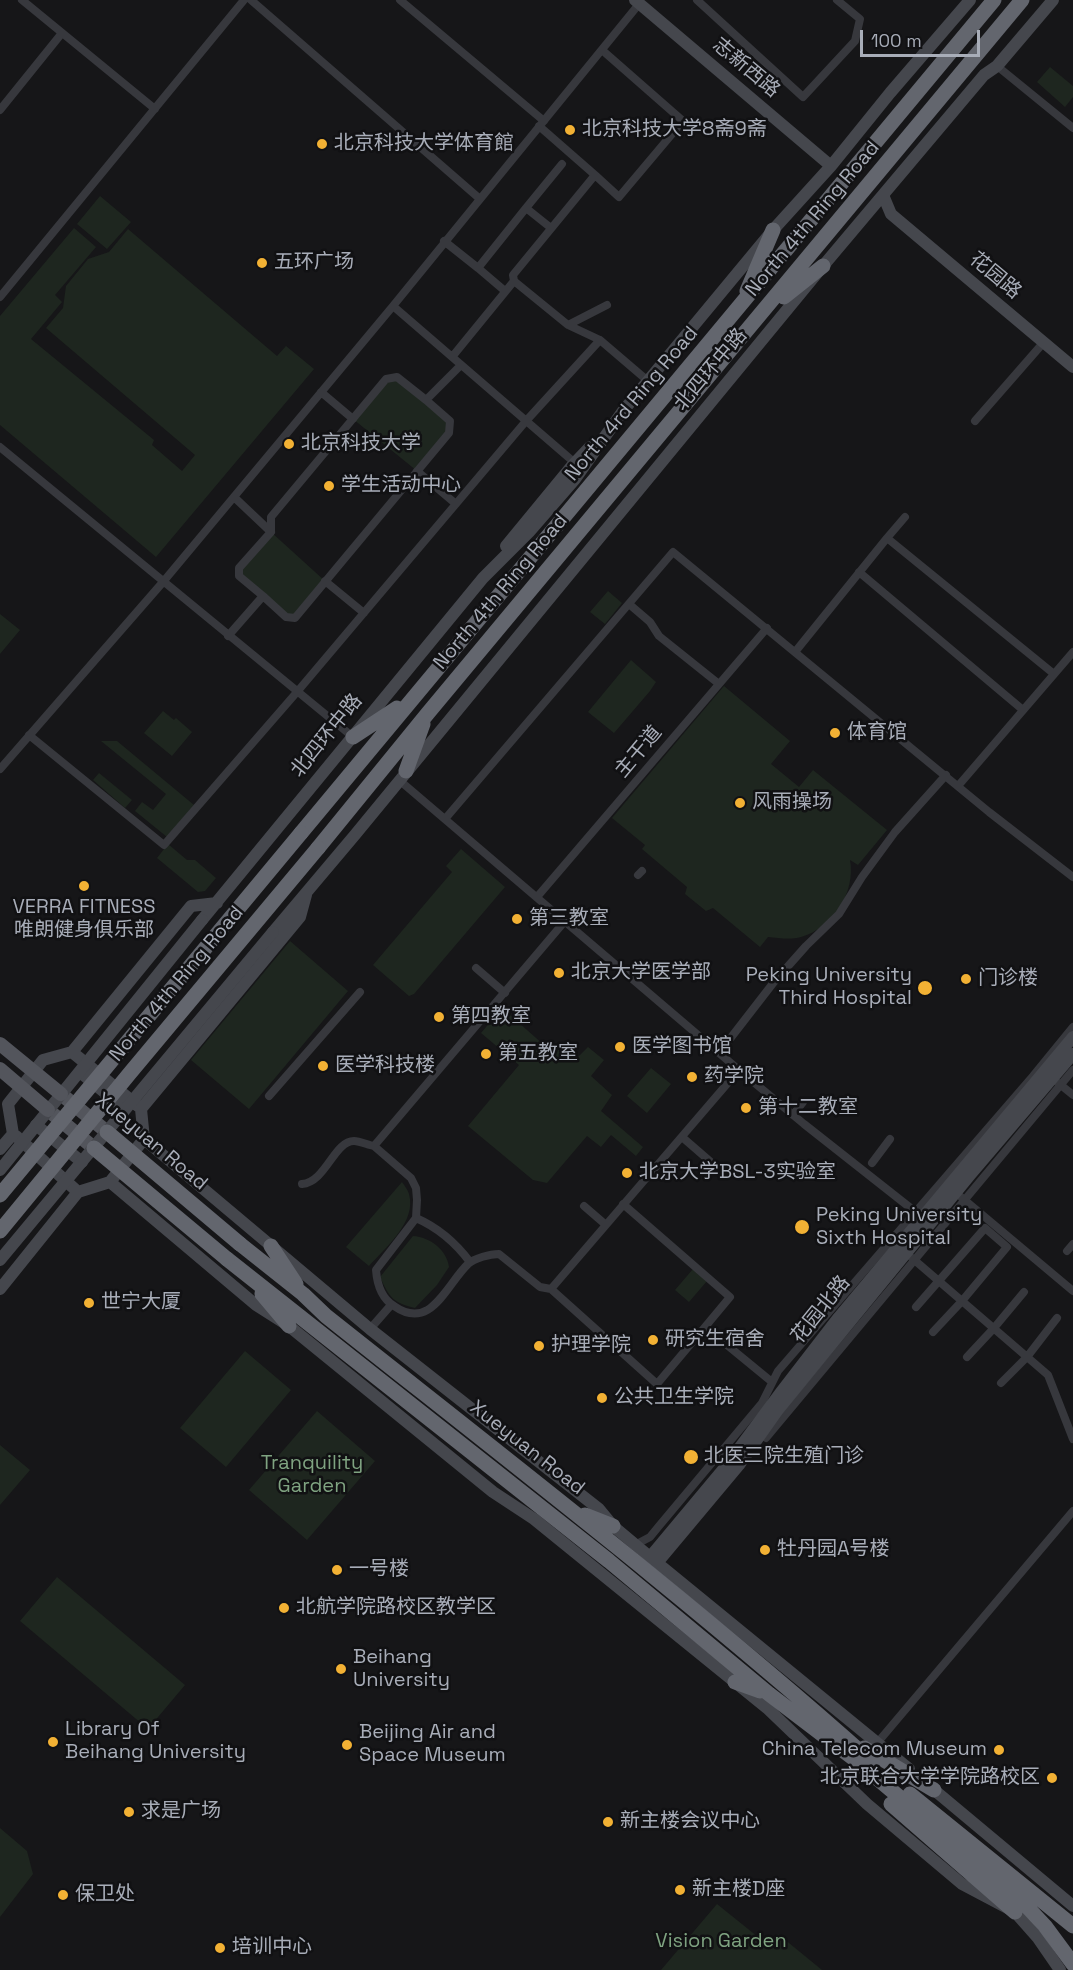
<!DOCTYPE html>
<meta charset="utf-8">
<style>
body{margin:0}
#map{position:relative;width:1073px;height:1970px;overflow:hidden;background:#161618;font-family:"Space Grotesk",sans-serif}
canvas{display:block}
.scale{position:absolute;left:860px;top:30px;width:120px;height:27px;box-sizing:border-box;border:3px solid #a8adb8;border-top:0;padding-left:8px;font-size:18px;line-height:21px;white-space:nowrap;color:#a8adb8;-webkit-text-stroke:4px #111113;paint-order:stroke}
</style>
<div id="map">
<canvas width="1073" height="1970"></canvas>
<div class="scale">100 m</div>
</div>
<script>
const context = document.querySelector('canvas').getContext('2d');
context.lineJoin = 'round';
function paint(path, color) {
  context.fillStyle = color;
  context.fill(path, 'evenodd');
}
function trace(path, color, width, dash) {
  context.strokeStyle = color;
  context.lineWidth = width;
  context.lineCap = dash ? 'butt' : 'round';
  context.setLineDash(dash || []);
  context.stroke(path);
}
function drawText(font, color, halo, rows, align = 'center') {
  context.font = font + ' "Space Grotesk","Noto Sans SC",sans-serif';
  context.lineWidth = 5;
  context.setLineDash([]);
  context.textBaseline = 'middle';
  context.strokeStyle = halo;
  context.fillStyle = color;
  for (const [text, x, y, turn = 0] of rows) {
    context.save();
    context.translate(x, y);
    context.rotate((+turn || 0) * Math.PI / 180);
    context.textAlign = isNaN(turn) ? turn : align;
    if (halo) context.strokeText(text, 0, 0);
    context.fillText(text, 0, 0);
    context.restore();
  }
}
const green = new Path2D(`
 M 1050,67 L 1073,86 L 1073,97 L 1065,107 L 1037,82 Z
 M 100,196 L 131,222 L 107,249 L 77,224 Z
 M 74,228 L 96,247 L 55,295 L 62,302 L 31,339 L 154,440 L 152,445 L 182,471 L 195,455 L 46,328 L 63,308 L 66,286 L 88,259 L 109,252 L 128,229 L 277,356 L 286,346 L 314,369 L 156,557 L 0,425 L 0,316 Z
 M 397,377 L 450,421 L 449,433 L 417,471 L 353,419 L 386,379 Z
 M 271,532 L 325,581 L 295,618 L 286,617 L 239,576 L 239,568 Z
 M 608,591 L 622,603 L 605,624 L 590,612 Z
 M 0,614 L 20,630 L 0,654 Z
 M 631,660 L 656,682 L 650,691 L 614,733 L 588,712 Z
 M 724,686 L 790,741 L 771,764 L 799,787 L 813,770 L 887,830 L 858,865 L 850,860 C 856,892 833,928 801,937 C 791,940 779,938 768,937 L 760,947 L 713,908 L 706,911 L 685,894 L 687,887 L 642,849 L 645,845 L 612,818 Z
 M 163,711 L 174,720 L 176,718 L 192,732 L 172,756 L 144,733 Z
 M 101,741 L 117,741 L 194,805 L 167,837 L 135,811 L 142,802 L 153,810 L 166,794 Z
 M 99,773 L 132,800 L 125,808 L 93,780 Z
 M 168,844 L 187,860 L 195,860 L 216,878 L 205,891 L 198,892 L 157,858 Z
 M 461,849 L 505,887 L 414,994 L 409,996 L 373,965 L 452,872 L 446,866 Z
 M 290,941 L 348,991 L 249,1109 L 191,1060 Z
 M 502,1008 L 544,1045 L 548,1041 L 573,1062 L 588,1047 L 604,1060 L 591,1076 L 612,1095 L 601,1111 L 643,1147 L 636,1156 L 611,1135 L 601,1147 L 587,1136 L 547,1183 L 533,1180 L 468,1126 L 519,1065 L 481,1033 Z
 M 651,1068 L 671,1084 L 647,1113 L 627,1096 Z
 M 402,1182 C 404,1185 408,1190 409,1194 C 417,1222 385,1248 369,1266 L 346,1247 Z
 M 413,1236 C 430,1237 447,1250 449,1267 L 437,1285 L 415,1308 C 393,1303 389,1297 380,1277 Z
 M 693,1269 L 707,1281 L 689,1302 L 675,1290 Z
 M 245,1351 L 291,1390 L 226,1467 L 180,1428 Z
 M 317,1411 L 375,1461 L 307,1540 L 249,1490 Z
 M 0,1445 L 30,1470 L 0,1505 Z
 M 57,1577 L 185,1685 L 148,1729 L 20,1621 Z
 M 0,1828 L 27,1851 L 33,1874 L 0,1917 Z
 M 717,1904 L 768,1945 L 778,1934 L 822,1970 L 661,1970 Z`);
const street = new Path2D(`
 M 22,0 L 155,109
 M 251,0 L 480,199
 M 400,0 L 544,121
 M 697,0 L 803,97 L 855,41 L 860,19 L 837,0
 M 997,66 L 1073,128
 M 0,110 L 62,33
 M 595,175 L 619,197 L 683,121 L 602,50
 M 551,228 L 526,208 L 562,164
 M 444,241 L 478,268
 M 514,281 L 568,325 L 607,305
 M 505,291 L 478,268 L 526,208
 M 0,297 L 244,0
 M 393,306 L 575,463
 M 568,325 L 600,340
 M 452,357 L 514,281 L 513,275 L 595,175 L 539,126
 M 321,392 L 353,419
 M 975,421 L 1044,342
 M 0,447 L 353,737
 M 417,471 L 456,504
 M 234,497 L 271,532
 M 887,538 L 905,517
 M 859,572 L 1023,710
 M 325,581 L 364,613
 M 263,596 L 286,617 L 295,618 L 449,433 L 450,421 L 426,400
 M 629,604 L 650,622 L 659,636 L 719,684
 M 228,636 L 263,596 L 239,576 L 239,568 L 271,532 L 271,517 L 386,379 L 397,377 L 426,400 L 461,365
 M 795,652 L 887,538 L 1054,674
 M 29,735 L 164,845 L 297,692 L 526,421 L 600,340 L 648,381
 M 0,769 L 163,582 L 393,306 L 639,4
 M 399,780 L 739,1070 L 804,1124 L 922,1217
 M 958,786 L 1073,652
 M 445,819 L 673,552 L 989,812 L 1073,877
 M 638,875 L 642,871
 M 537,897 L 767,628
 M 565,921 L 374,1146 L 411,1178 L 416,1188 L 417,1200 L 416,1218 L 376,1270 C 377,1284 381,1298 394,1306 C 431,1332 446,1285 468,1264 C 475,1258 490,1254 499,1254 L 540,1287 L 551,1289 L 739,1070
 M 476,968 L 505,993
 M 719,1053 L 774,982 L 806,946 L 839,914 L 862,877 L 895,832 L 946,775
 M 1057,1082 L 1073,1095
 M 269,1096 L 360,992
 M 793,1115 L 803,1102
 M 682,1137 L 712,1163
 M 872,1163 L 890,1139
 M 302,1184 C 326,1182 334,1141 354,1141 C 360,1141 368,1145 374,1146
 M 961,1197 L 1073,1291
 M 623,1204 L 730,1297 L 705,1327
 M 584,1206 L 606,1225
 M 416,1218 C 439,1228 455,1242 470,1262
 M 1067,1251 L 1073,1244
 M 912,1258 L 1048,1375 L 1073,1439
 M 551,1289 L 657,1384 L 705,1327 L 772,1382
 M 916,1307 L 985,1228 L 1007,1247 L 962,1301 L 933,1332
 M 370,1329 L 391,1305
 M 967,1357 L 994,1328 L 1024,1292
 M 1001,1383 L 1027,1357 L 1057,1318
 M 766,1438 L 1073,1070
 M 635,1545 L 650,1537 L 659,1526 L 762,1403 L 778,1371 L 1033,1076 L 1073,1027
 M 878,1742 L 1073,1511`);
const secondary = new Path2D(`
 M 635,0 L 831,166
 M 883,195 L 891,214 L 1073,367
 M 506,546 L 571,467 L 590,447
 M 202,920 L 483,578 L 529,532 L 575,479 L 623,411 L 773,230 L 831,166 L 890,93 L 970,0
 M 273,932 L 354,836 L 823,266 L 984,75 L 997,66 L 1053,0
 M 72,1052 L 138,1106
 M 80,1072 L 125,1109
 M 36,1125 L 82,1162
 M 16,1136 L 78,1192
 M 144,1139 L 370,1329 L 599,1509 L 613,1526 L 650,1557 L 909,1769
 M 0,1149 L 13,1134 L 8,1104 L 43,1060 L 72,1052 L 191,906 L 217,903
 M 110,1182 L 256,1305 L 289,1326 L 493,1492 L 534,1519 L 767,1708 L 867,1804 L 962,1884 L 1015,1912 L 1038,1938 L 1060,1970
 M 0,1289 L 78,1192 L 110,1182 L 144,1139 L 141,1109 L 300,917 L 306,895
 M 650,1557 L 726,1466 L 781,1392 L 839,1317 L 1073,1037
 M 657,1563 L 739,1465 L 777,1411 L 970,1175 L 1073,1054
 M 927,1784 L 1073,1906`);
const primary = new Path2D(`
 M 61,1094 L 107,1132
 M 48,1110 L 94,1148`);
const highway = new Path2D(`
 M 747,291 L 773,230
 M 784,297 L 823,266
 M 353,737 L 397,708
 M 406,771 L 423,724
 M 301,833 L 994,0
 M 318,848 L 428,713 L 1022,0
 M 240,1244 L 303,1294 L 326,1316 C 510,1462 696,1605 871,1761
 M 271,1246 L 296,1284
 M 227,1259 L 609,1561 L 769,1694 L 853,1758 L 1018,1897 L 1045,1926 L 1073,1964
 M 262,1294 L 289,1326
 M 585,1515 L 613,1526
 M 735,1682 L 760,1691
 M 864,1748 L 934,1790
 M 910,1794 L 1073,1926
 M 891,1804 L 1015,1912`);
const secondaryBridge = new Path2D(`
 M 0,1170 L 202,920
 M 0,1260 L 273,932`);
const primaryBridge = new Path2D(`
 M 0,1044 L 61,1094
 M 0,1069 L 48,1110`);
const highwayBridge = new Path2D(`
 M 107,1132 L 240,1244
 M 94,1148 L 227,1259
 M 0,1195 L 301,833
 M 0,1231 L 130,1073 L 318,848`);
const markers = [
 [570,130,6,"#f2b134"],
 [322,144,6,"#f2b134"],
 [262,263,6,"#f2b134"],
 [289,444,6,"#f2b134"],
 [329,486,6,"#f2b134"],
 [835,733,6,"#f2b134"],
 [740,803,6,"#f2b134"],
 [84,886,6,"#f2b134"],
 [517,919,6,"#f2b134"],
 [559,973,6,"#f2b134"],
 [966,979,6,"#f2b134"],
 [925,988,8,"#f2b134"],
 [439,1017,6,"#f2b134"],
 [620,1047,6,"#f2b134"],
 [486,1054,6,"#f2b134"],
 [323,1066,6,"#f2b134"],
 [692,1077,6,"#f2b134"],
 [746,1108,6,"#f2b134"],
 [627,1173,6,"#f2b134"],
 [802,1227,8,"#f2b134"],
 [89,1303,6,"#f2b134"],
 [653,1340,6,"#f2b134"],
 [539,1346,6,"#f2b134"],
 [602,1398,6,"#f2b134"],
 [691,1457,8,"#f2b134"],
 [765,1550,6,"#f2b134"],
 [337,1570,6,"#f2b134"],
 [284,1608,6,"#f2b134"],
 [341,1669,6,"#f2b134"],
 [53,1742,6,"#f2b134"],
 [347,1745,6,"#f2b134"],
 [999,1750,6,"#f2b134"],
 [1052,1778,6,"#f2b134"],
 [129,1812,6,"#f2b134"],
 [608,1822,6,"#f2b134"],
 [680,1890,6,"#f2b134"],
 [63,1895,6,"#f2b134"],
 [220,1948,6,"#f2b134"]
];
const streetNames = [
 ["志新西路",746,68,40],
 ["North 4th Ring Road",813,219,-50],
 ["花园路",995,276,40],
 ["北四环中路",711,370,-50],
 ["North 4rd Ring Road",632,404,-50],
 ["North 4th Ring Road",501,592,-50],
 ["北四环中路",327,736,-51],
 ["主干道",639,752,-50],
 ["North 4th Ring Road",177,984,-50],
 ["Xueyuan Road",151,1142,40],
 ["花园北路",821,1310,-51],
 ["Xueyuan Road",527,1448,38]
];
const poiNames = [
 ["北京科技大学8斋9斋",582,130],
 ["北京科技大学体育館",334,144],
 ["五环广场",274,263],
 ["北京科技大学",301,444],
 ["学生活动中心",341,486],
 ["体育馆",847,733],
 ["风雨操场",752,803],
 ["VERRA FITNESS",84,908,"center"],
 ["唯朗健身俱乐部",84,931,"center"],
 ["第三教室",529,919],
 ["北京大学医学部",571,973],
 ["Peking University",912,976,"right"],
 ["Third Hospital",912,999,"right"],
 ["门诊楼",978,979],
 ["第四教室",451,1017],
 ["医学图书馆",632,1047],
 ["第五教室",498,1054],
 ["医学科技楼",335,1066],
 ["药学院",704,1077],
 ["第十二教室",758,1108],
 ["北京大学BSL-3实验室",639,1173],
 ["Peking University",816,1216],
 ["Sixth Hospital",816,1239],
 ["世宁大厦",101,1303],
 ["研究生宿舍",665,1340],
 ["护理学院",551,1346],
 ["公共卫生学院",614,1398],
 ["北医三院生殖门诊",704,1457],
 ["牡丹园A号楼",777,1550],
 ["一号楼",349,1570],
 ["北航学院路校区教学区",296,1608],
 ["Beihang",353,1658],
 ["University",353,1681],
 ["Library Of",65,1730],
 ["Beihang University",65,1753],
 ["Beijing Air and",359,1733],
 ["Space Museum",359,1756],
 ["China Telecom Museum",987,1750,"right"],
 ["北京联合大学学院路校区",1040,1778,"right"],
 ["求是广场",141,1812],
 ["新主楼会议中心",620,1822],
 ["新主楼D座",692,1890],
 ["保卫处",75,1895],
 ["培训中心",232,1948]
];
const parkNames = [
 ["Tranquility",312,1464],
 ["Garden",312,1487],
 ["Vision Garden",721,1942]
];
paint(green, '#1e261f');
trace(street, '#37383d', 8);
trace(secondary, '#45474d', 12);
trace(primary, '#53555c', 14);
trace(highway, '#63666e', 15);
trace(secondaryBridge, '#45474d', 12);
trace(primaryBridge, '#53555c', 14);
trace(highwayBridge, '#63666e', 15);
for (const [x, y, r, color] of markers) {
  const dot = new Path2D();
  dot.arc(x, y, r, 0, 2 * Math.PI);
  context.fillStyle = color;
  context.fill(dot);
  trace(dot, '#111113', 2);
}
drawText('20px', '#a8adb8', '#111113', streetNames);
drawText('20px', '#a8adb8', '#111113', poiNames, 'left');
drawText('20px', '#7fa381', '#111113', parkNames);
</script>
